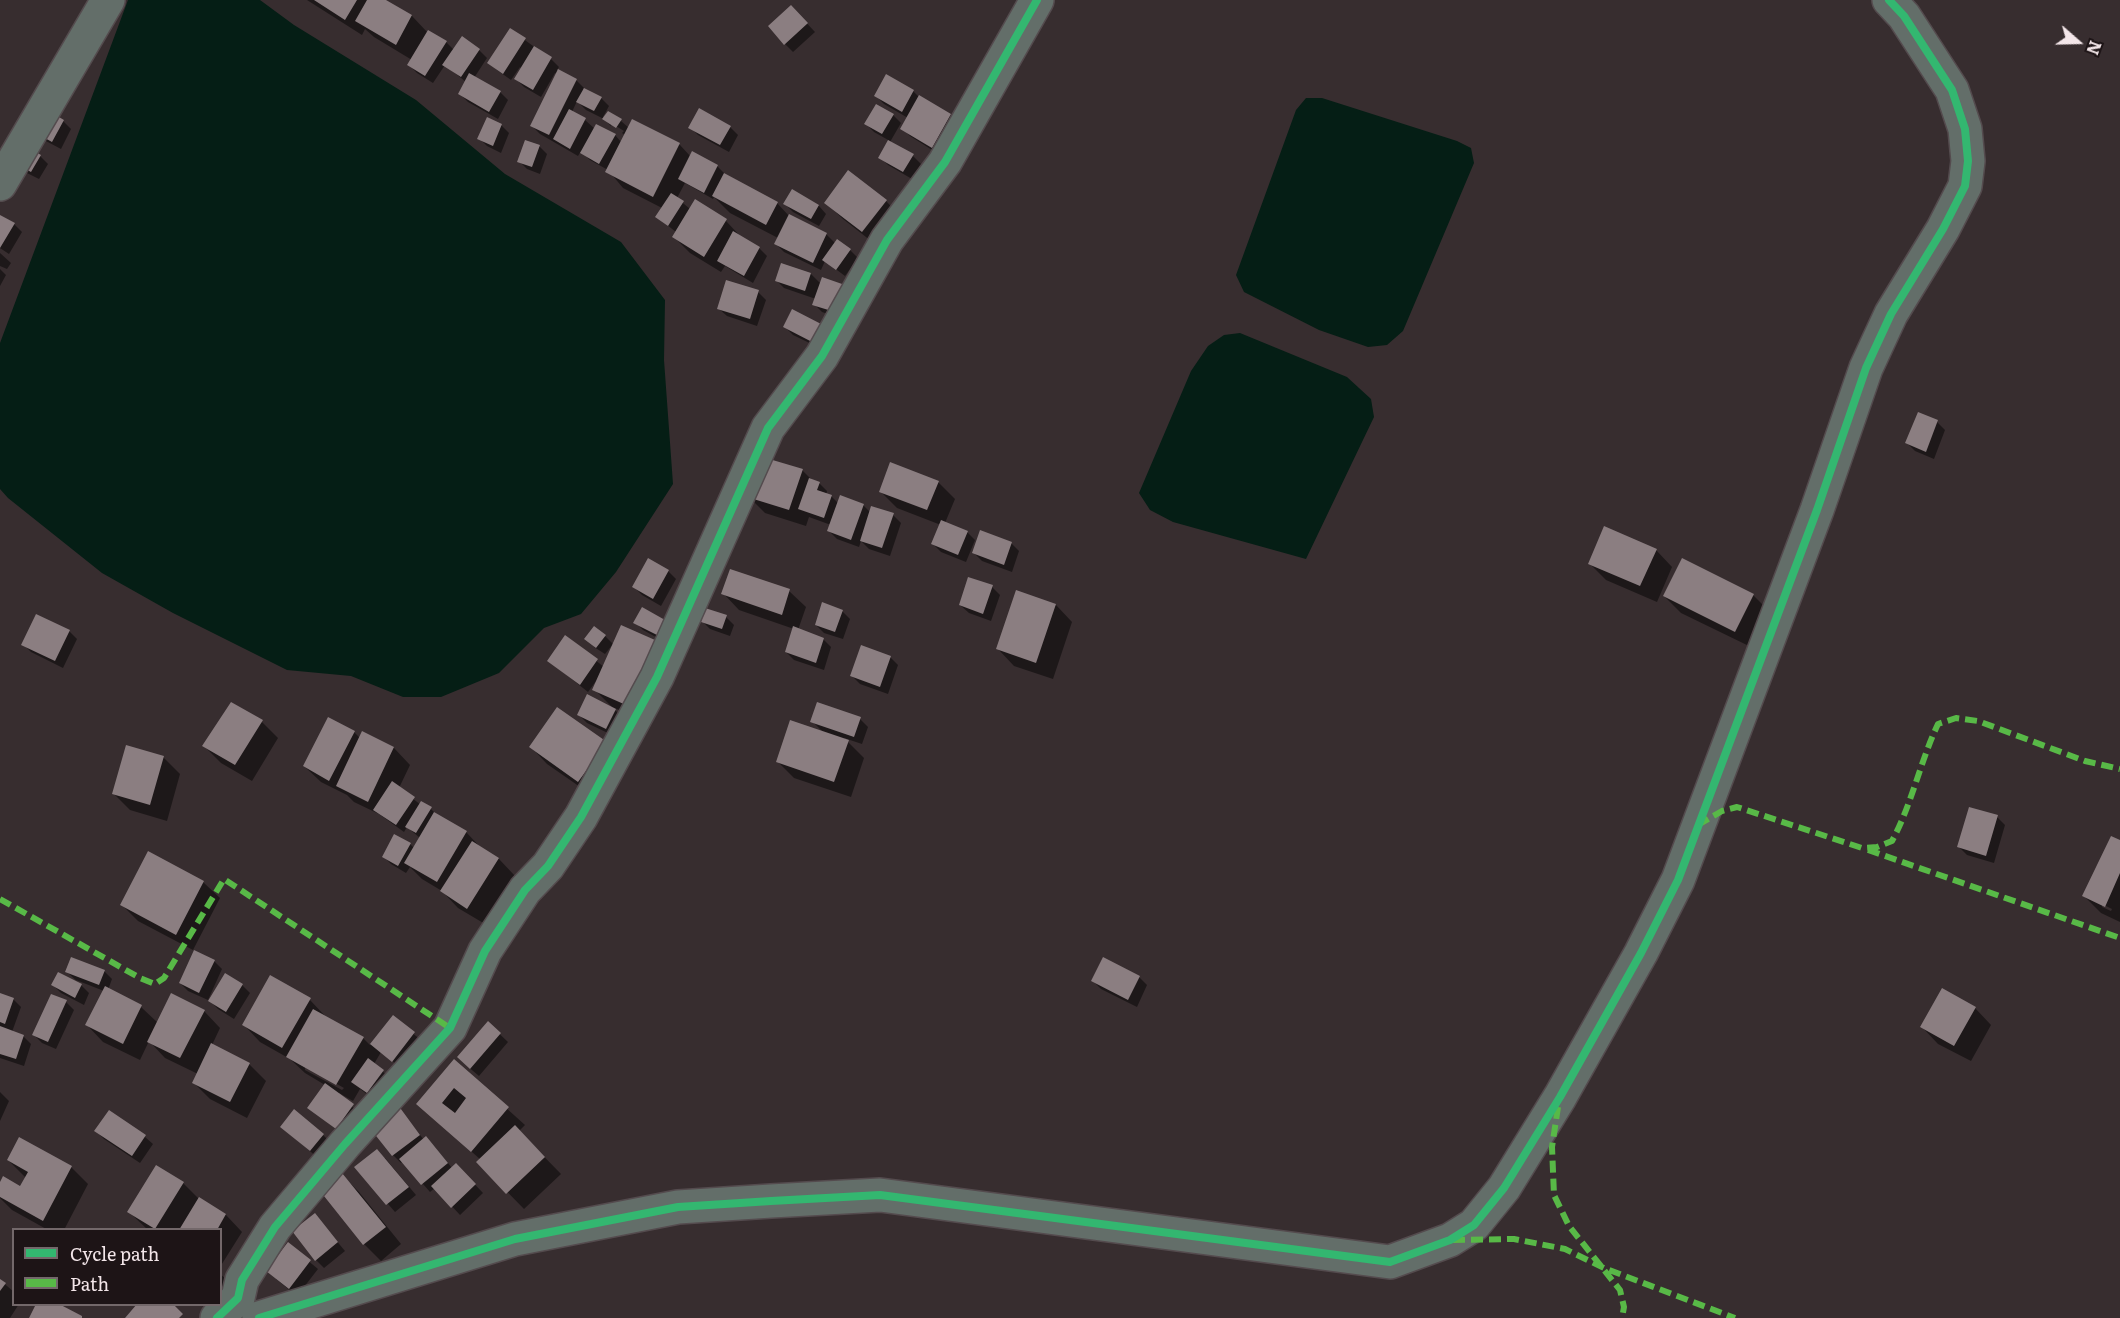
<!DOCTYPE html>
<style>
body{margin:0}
#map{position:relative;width:2120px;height:1318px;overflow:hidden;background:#372d2f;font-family:Literata,serif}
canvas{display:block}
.legend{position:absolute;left:12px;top:1228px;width:210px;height:78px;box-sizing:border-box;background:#1d1416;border:2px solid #73686a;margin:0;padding:8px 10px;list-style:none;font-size:18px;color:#f3e6e9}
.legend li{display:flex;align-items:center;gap:12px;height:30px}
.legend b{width:30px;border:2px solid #73686a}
.north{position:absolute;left:2048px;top:12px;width:60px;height:60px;-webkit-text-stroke:4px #1d1416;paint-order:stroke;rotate:110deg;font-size:16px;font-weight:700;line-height:24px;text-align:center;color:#f3e6e9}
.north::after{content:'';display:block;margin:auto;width:21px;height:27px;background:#f3e6e9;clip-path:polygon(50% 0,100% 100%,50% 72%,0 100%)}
</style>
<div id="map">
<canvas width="2120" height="1318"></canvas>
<ul class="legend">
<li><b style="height:8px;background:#33b770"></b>Cycle path</li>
<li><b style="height:8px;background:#58b947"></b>Path</li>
</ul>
<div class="north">N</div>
</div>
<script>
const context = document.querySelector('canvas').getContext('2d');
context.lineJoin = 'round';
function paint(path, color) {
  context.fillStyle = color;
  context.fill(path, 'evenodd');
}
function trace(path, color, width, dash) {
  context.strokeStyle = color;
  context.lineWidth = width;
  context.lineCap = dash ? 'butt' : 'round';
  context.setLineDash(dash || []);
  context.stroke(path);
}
const water = new Path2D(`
 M 128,0 L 260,0 L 294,25 L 416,100 L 505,174 L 621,242 L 665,300 L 664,360 L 673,484 L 616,572 L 581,614 L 544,628 L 499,673 L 441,697 L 403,697 L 351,676 L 287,670 L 173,613 L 102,573 L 8,498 L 0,489 L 0,343 Z
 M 1306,98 L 1322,98 L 1457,141 L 1471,148 L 1474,163 L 1403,331 L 1387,345 L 1368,347 L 1319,330 L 1244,292 L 1236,275 L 1296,110 Z
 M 1240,333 L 1347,377 L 1371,399 L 1374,417 L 1306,559 L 1173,522 L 1150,510 L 1139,493 L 1191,371 L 1208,346 L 1224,335 Z`);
const shadow = new Path2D(`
 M 307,0 L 384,0 L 412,16 L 428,33 L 446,42 L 454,50 L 479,50 L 487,58 L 474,78 L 500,92 L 508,100 L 498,119 L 468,102 L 460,94 L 466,82 L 445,65 L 433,83 L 417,73 L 409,65 L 412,60 L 374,37 L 365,29 L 362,35 Z
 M 799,15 L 815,32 L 793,52 L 785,44 Z
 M 511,30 L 551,59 L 559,67 L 557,70 L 576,80 L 584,88 L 583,89 L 601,98 L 609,106 L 603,117 L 605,118 L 608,113 L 621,121 L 629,128 L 633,121 L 680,145 L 691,157 L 717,166 L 725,174 L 777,203 L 790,217 L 826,234 L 835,243 L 850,250 L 858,258 L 845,276 L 825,261 L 821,270 L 784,252 L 776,244 L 778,238 L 730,213 L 714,197 L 713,199 L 685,183 L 677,198 L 690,209 L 695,201 L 726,221 L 742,238 L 759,248 L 767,256 L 753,283 L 725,266 L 721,272 L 690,253 L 673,236 L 676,232 L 657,217 L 662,208 L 623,188 L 608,170 L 590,160 L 581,151 L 578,156 L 540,134 L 532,126 L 558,74 L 555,73 L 541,97 L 524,87 L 516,79 L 522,69 L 520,67 L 511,80 L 497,70 L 489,62 ZM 577,101 L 586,110 L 604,119 L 611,126 L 611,123 L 624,131 L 622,133 L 625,135 L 622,143 L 615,135 L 595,129 L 585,120 L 572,112 Z
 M 913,91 L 919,97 L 950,115 L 958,123 L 940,155 L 910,136 L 902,128 L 908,118 L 884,104 L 876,96 Z
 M 47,112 L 63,121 L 71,129 L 61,149 L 44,140 Z
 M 893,115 L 901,123 L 890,142 L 913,156 L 921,164 L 912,179 L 888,165 L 880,157 L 890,141 L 874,132 L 866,124 Z
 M 501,125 L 509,133 L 501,153 L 487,146 L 479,138 Z
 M 690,127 L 730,127 L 738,135 L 729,152 L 698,135 Z
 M 539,146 L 547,154 L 540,174 L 527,169 L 519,161 Z
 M 28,149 L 40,156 L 48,164 L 39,179 L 27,173 L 20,165 Z
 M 792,191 L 819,206 L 826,214 L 819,226 L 793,212 L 785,204 Z
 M 886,201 L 902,218 L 880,248 L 843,219 L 826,203 Z
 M 0,216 L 14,224 L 22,232 L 9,254 L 0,248 Z
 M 0,253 L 11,263 L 7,269 L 0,266 Z
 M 782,265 L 811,274 L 821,284 L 843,319 L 822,312 L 814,304 L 816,299 L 784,288 L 776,280 Z
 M 0,269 L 6,275 L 0,286 Z
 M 758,292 L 766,300 L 757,326 L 727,316 L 718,308 Z
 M 793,311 L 824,350 L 793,335 L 785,327 Z
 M 1937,422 L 1945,430 L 1934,459 L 1915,451 L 1907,443 Z
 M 802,470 L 813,481 L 819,483 L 827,491 L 826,495 L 831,496 L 839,504 L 863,505 L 870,512 L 893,515 L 901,523 L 890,556 L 869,549 L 861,541 L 859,547 L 837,539 L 829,531 L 831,525 L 809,517 L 806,526 L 765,513 L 748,496 Z
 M 938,482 L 955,499 L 945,523 L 967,532 L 975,540 L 966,562 L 941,552 L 933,544 L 941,525 L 897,508 L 880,491 Z
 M 1011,543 L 1019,551 L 1012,572 L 982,561 L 974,553 Z
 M 1656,550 L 1672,567 L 1657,602 L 1606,580 L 1589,563 Z
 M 648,560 L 668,571 L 676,579 L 661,606 L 642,595 L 634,587 Z
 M 992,587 L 1000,595 L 991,621 L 969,613 L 960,605 Z
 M 789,591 L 806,607 L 798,630 L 823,639 L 831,647 L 824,670 L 794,660 L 786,652 L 794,629 L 739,610 L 723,593 Z
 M 1753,595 L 1769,611 L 1751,647 L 1681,613 L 1664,596 Z
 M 1056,605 L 1072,622 L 1053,679 L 1014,666 L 998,649 Z
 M 842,611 L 850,619 L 843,639 L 824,633 L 816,625 Z
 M 726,617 L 734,625 L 730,636 L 710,629 L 702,621 Z
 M 635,622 L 672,629 L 665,642 L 643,630 Z
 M 69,631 L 77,639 L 63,668 L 31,652 L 23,644 Z
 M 605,636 L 613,644 L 605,654 L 594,647 Z
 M 566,637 L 604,667 L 654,641 L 670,658 L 643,720 L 612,707 L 623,718 L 614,736 L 587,723 L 579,715 L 613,708 L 594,689 L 596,681 L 588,692 L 549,661 Z
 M 890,657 L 898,665 L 888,694 L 860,684 L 852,676 Z
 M 329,719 L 354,732 L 360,738 L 363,733 L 394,748 L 410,765 L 399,788 L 421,805 L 431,809 L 438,816 L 466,832 L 482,849 L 499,859 L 515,876 L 485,924 L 458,908 L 442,891 L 422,879 L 410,867 L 406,873 L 391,864 L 383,856 L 410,844 L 414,848 L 420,838 L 407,827 L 404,832 L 379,814 L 354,802 L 347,795 L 321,782 L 304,766 Z
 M 860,719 L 868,727 L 862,744 L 844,738 L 864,758 L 851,797 L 794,778 L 777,761 L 824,733 L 812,721 Z
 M 262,722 L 278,738 L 252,781 L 221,763 L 204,746 Z
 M 606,743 L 596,798 L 547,764 L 531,747 Z
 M 163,757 L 180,774 L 167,821 L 130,810 L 113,793 Z
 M 1997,817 L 2005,825 L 1994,863 L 1967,855 L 1959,847 Z
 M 2120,841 L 2120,922 L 2101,913 L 2084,896 ZM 2102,904 L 2112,909 L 2111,911 L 2102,907 Z
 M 203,882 L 220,898 L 193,950 L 138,921 L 121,904 Z
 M 195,952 L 214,961 L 222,969 L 208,1000 L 188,991 L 180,983 Z
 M 104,971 L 112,979 L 108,990 L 141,1007 L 158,1023 L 204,1011 L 220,1028 L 212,1045 L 249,1064 L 266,1081 L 247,1118 L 210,1099 L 194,1083 L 198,1074 L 165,1058 L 149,1041 L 140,1060 L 103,1042 L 87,1025 L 104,991 L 76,980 L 89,993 L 84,1005 L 61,993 L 53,985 L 79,983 L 67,972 Z
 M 226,975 L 242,985 L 250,993 L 234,1019 L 218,1009 L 210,1001 Z
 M 1139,977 L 1147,985 L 1137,1007 L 1101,989 L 1093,981 Z
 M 0,995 L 13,999 L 21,1007 L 12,1032 L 23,1036 L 31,1044 L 24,1066 L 0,1058 Z
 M 310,1000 L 326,1017 L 363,1038 L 370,1045 L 393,1017 L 422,1041 L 401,1068 L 381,1052 L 374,1064 L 391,1079 L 375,1100 L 360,1089 L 353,1101 L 339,1093 L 338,1095 L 361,1114 L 345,1136 L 309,1108 L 325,1085 L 305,1073 L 290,1059 L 260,1042 L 244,1025 ZM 305,1066 L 344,1088 L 342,1090 L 305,1070 Z
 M 66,1002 L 74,1010 L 56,1049 L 42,1043 L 34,1035 Z
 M 1975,1008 L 1991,1025 L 1971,1061 L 1938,1044 L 1922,1027 Z
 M 488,1023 L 508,1042 L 479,1076 L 466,1065 Z
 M 454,1061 L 525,1125 L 519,1131 L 561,1174 L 524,1209 L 478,1162 L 481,1160 L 418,1104 Z
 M 0,1092 L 9,1101 L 0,1121 Z
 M 398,1107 L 424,1140 L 434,1146 L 452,1168 L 464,1173 L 483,1193 L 460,1215 L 435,1188 L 430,1192 L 403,1161 L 401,1163 L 393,1155 Z
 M 96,1131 L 145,1137 L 153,1144 L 140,1163 L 104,1139 Z
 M 290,1134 L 323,1135 L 331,1143 L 318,1158 Z
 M 385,1158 L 416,1195 L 395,1212 L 356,1167 Z
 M 8,1160 L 71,1167 L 88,1184 L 64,1230 L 48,1230 L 12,1210 L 0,1198 L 0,1185 L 20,1188 L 26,1178 Z
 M 342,1175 L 359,1192 L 401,1244 L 381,1261 L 364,1244 L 322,1191 Z
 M 183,1183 L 199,1199 L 226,1215 L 242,1232 L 220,1267 L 220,1230 L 148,1230 L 129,1212 Z
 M 315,1215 L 345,1251 L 324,1268 L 316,1260 Z
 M 288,1244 L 318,1269 L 297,1296 L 276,1279 Z
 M 220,1274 L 231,1283 L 220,1300 Z
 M 0,1280 L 14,1292 L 14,1304 L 19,1304 L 10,1318 L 0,1318 Z`);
const building = new Path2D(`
 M 314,0 L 357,0 L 345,20 Z
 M 367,0 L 386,0 L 412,15 L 396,45 L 355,21 Z
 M 791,5 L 808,23 L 784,45 L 768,26 Z
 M 510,28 L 526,38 L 503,74 L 487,63 Z
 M 428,30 L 447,41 L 425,76 L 407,65 Z
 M 462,36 L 480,49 L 461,77 L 442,65 Z
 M 534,46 L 552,57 L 533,90 L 514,79 Z
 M 558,69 L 577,79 L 549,135 L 530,126 Z
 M 469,73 L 501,91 L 489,112 L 458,94 Z
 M 886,74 L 914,90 L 902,112 L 874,96 Z
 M 584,88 L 602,97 L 594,111 L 576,102 Z
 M 919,95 L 951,114 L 932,148 L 900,129 Z
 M 876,104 L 894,114 L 882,134 L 864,124 Z
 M 699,108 L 731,126 L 720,145 L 688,128 Z
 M 569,109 L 586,118 L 570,149 L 553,139 Z
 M 47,110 L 64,120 L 52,142 L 34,132 Z
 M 608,111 L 622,119 L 616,128 L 602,119 Z
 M 487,117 L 502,124 L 493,146 L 477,139 Z
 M 632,119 L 680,143 L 653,197 L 605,172 Z
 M 596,124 L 616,134 L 599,164 L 580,153 Z
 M 525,140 L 540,145 L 532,167 L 517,162 Z
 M 888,140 L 914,154 L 903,172 L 878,158 Z
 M 27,147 L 41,155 L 31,172 L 18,165 Z
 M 692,151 L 718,165 L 704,193 L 678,179 Z
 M 848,170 L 887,200 L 862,232 L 824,203 Z
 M 724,173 L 778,202 L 766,225 L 712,196 Z
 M 792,189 L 819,205 L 811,219 L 783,204 Z
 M 671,193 L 684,201 L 668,226 L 655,217 Z
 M 695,199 L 727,219 L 704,257 L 672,237 Z
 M 789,214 L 827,233 L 813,263 L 774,244 Z
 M 0,215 L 15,223 L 0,248 Z
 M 733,231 L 760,247 L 744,276 L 717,261 Z
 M 837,239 L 851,249 L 836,270 L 822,260 Z
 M 781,263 L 811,273 L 805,291 L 775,281 Z
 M 822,277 L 845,285 L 835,312 L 812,305 Z
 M 726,280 L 759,290 L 750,319 L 717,309 Z
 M 792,309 L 825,326 L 816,344 L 783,327 Z
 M 1918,412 L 1938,420 L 1926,452 L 1905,443 Z
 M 759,456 L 803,469 L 789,510 L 747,497 Z
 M 890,462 L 939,481 L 927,510 L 879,492 Z
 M 809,478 L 820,482 L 817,490 L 832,495 L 824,518 L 798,509 Z
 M 840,495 L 864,504 L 851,540 L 827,531 Z
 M 871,506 L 894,513 L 882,548 L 860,541 Z
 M 941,520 L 968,531 L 958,555 L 931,544 Z
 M 1604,526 L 1657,549 L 1640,586 L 1588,564 Z
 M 980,530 L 1012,542 L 1004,565 L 972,553 Z
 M 648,558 L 669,570 L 653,599 L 632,587 Z
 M 1682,558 L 1754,594 L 1735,632 L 1663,596 Z
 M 730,569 L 790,589 L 782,615 L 721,594 Z
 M 968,577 L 993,585 L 983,614 L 959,605 Z
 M 1016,590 L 1056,604 L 1036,663 L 996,649 Z
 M 822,602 L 843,610 L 835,632 L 815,625 Z
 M 642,607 L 665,620 L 657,635 L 633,623 Z
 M 705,608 L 727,615 L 722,629 L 701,622 Z
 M 36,614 L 70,630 L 55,661 L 21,645 Z
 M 621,625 L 655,640 L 626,705 L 592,690 Z
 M 594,626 L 606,635 L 596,648 L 584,639 Z
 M 793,626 L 824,638 L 816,663 L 785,652 Z
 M 565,635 L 598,659 L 580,685 L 547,661 Z
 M 861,645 L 891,656 L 880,687 L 850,676 Z
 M 587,694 L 616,709 L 606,729 L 577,715 Z
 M 231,702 L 263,720 L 235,765 L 202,746 Z
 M 817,702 L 861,717 L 854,737 L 810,722 Z
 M 557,707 L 607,742 L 578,782 L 529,747 Z
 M 328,717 L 355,731 L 329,781 L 303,766 Z
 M 790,720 L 849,740 L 834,782 L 776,762 Z
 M 362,731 L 394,747 L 368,802 L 336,786 Z
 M 126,745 L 164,756 L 150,805 L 112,794 Z
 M 392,781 L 415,797 L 396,825 L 373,810 Z
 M 421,801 L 432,807 L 416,833 L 405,827 Z
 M 1969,807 L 1998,815 L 1986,856 L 1957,847 Z
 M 434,812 L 467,831 L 437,882 L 404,863 Z
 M 394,834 L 411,843 L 398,866 L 382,857 Z
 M 2111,836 L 2120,840 L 2120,873 L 2105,907 L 2082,896 Z
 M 472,841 L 499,858 L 467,909 L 440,891 Z
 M 148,851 L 204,881 L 176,935 L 120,905 Z
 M 194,950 L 215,960 L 199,993 L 179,983 Z
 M 71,957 L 105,970 L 99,985 L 65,972 Z
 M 1103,957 L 1140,976 L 1128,1000 L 1091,981 Z
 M 58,972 L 82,984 L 75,998 L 51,985 Z
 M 225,973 L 243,984 L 226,1012 L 208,1001 Z
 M 270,975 L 311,998 L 282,1048 L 242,1025 Z
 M 105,986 L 142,1005 L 123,1044 L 85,1025 Z
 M 1942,988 L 1976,1007 L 1954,1046 L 1920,1027 Z
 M 0,993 L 14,998 L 5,1024 L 0,1022 Z
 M 171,993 L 205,1010 L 180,1058 L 147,1042 Z
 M 51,994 L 67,1000 L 48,1042 L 32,1035 Z
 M 313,1009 L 364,1037 L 336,1085 L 286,1057 Z
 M 393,1015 L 415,1032 L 392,1062 L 370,1044 Z
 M 488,1021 L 501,1033 L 470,1069 L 457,1057 Z
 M 0,1026 L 24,1035 L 16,1059 L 0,1054 Z
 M 211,1043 L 250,1063 L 230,1102 L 192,1083 Z
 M 368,1058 L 384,1070 L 367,1093 L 351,1082 Z
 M 454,1059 L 509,1107 L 471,1152 L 416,1104 ZM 454,1088 L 466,1098 L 455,1113 L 442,1103 Z
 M 325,1083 L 354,1104 L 336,1129 L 307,1108 Z
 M 398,1105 L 420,1135 L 392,1156 L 369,1127 Z
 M 294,1109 L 324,1134 L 310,1151 L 280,1127 Z
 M 109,1110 L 146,1135 L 132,1156 L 94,1131 Z
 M 515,1125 L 545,1157 L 506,1194 L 476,1162 Z
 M 426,1136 L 448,1163 L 421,1185 L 399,1159 Z
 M 19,1137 L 72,1166 L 43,1221 L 0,1197 L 0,1182 L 3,1176 L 20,1186 L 28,1172 L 7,1160 Z
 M 377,1149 L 409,1187 L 386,1205 L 354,1167 Z
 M 456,1163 L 476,1184 L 451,1208 L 431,1186 Z
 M 156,1165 L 184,1182 L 155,1229 L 127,1212 Z
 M 342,1173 L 386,1227 L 363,1245 L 320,1191 Z
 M 199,1197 L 226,1214 L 217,1230 L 179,1230 Z
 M 315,1213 L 338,1242 L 315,1261 L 292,1231 Z
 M 288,1242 L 311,1260 L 289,1289 L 266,1271 Z
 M 0,1279 L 6,1283 L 0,1291 Z
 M 36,1304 L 59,1304 L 82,1316 L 82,1318 L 29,1318 Z
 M 137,1304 L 173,1304 L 183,1314 L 179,1318 L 125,1318 Z`);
const minor = new Path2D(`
 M 0,184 L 108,0
 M 217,1318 L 238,1298 L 242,1280 L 275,1227 L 345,1144 L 450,1028 L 485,951 L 525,890 L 548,866 L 581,817 L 657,677 L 768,428 L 822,356 L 887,240 L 945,162 L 1037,0
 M 259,1318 L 515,1239 L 678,1207 L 771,1201 L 880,1195 L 1390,1262 L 1450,1240 L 1474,1225 L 1504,1188 L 1560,1097 L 1641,953 L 1678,880 L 1817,510 L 1866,368 L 1891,314 L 1943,229 L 1965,186 L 1968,161 L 1965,129 L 1952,90 L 1904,16 L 1889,0`);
const quiet = new Path2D(`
 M 1698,825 L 1722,811 L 1737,807 L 1862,848 L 1877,847 L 1892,841 C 1912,804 1920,762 1938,724 L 1956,718 L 1978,721 L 2085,761 L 2120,769
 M 1868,850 L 2120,938
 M 0,899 L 140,978 L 155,984 L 164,978 L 224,879 L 450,1028
 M 1558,1107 L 1552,1147 L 1554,1195 L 1569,1226 L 1620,1290 L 1624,1307 L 1622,1318
 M 1453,1240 L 1514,1239 L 1565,1249 L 1604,1268 L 1735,1318`);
const cycleway = new Path2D(`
 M 217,1318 L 238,1298 L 242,1280 L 275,1227 L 345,1144 L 450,1028 L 485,951 L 525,890 L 548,866 L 581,817 L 657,677 L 768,428 L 822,356 L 887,240 L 945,162 L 1037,0
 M 259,1318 L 515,1239 L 678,1207 L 771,1201 L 880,1195 L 1390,1262 L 1450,1240 L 1474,1225 L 1504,1188 L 1560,1097 L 1641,953 L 1678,880 L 1817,510 L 1866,368 L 1891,314 L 1943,229 L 1965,186 L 1968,161 L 1965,129 L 1952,90 L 1904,16 L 1889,0`);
paint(water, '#051e15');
paint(shadow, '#0007');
paint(building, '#8b7e81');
trace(minor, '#544b4e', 36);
trace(minor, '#636e69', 33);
trace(quiet, '#58b947', 6, [12, 6]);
trace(cycleway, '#33b770', 8);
</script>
